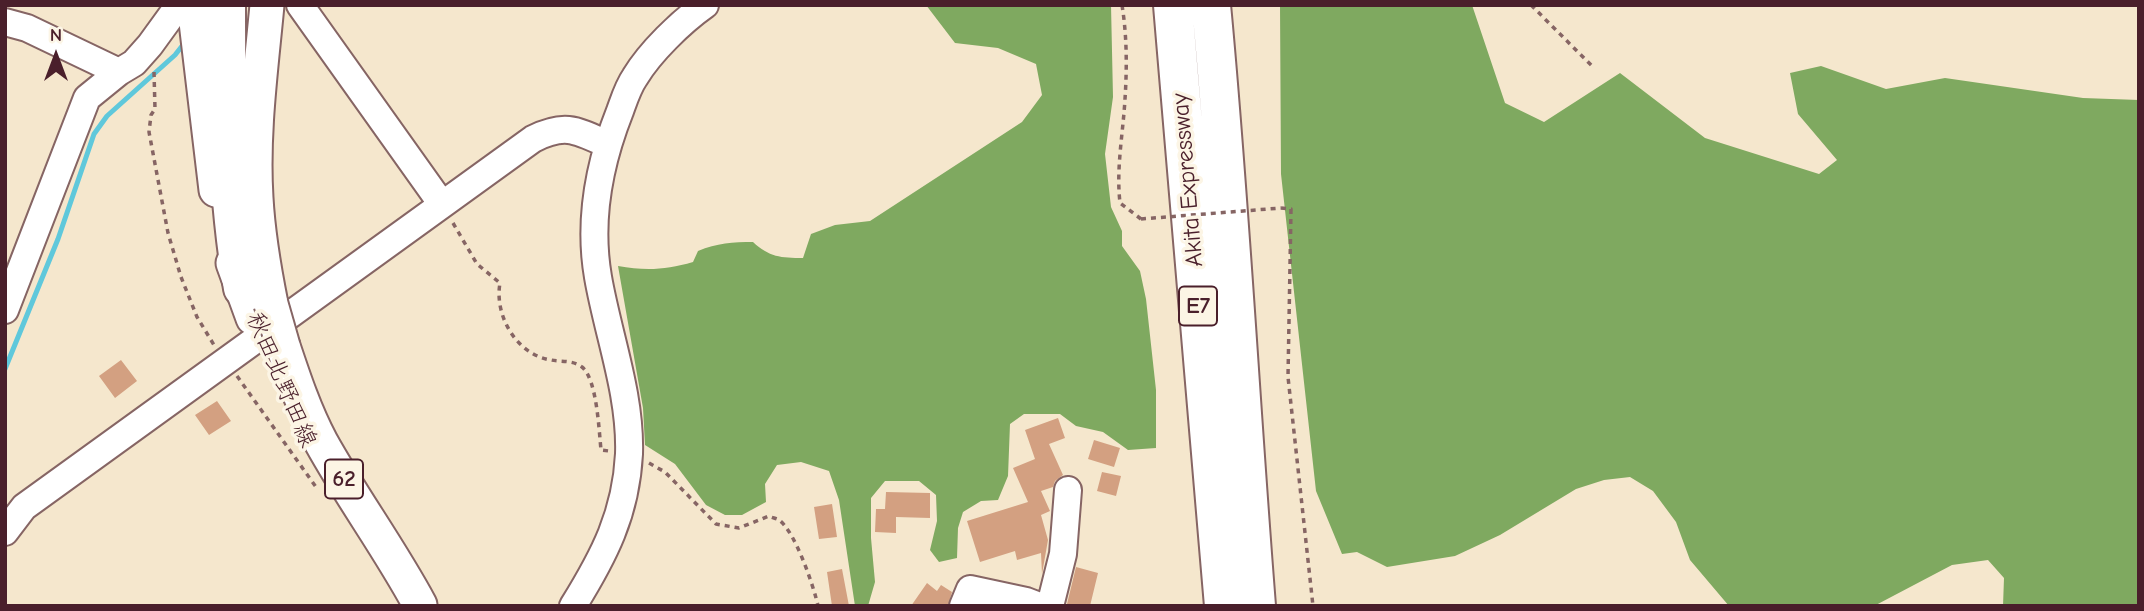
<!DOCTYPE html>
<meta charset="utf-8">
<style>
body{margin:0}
#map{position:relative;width:2144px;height:611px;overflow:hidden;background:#f5e7cd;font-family:"Comic Neue",sans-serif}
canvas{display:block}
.frame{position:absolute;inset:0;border:7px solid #4a1f2b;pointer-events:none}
.north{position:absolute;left:21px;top:21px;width:70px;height:70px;-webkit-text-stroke:5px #fcf5e5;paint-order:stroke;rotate:0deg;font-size:19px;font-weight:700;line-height:28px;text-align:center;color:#4a1f2b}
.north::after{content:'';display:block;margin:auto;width:24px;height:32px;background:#4a1f2b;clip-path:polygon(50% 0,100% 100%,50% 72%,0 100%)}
</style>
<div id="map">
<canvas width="2144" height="611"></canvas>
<div class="frame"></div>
<div class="north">N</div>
</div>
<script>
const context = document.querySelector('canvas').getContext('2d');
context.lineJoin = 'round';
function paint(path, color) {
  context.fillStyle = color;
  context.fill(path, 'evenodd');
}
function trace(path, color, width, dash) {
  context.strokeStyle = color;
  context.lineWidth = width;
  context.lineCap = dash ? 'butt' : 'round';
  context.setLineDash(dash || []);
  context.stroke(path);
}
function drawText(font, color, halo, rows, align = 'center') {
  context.font = font + ' "Comic Neue","Klee One",sans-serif';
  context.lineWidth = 7;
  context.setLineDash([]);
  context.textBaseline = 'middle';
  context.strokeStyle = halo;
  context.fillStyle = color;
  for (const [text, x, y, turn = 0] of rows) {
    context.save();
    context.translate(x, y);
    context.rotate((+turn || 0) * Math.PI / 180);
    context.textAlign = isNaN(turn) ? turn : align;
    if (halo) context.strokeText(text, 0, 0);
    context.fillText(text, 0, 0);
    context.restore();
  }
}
const forest = new Path2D(`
 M 926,5 L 1111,5 L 1113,97 L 1105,154 L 1111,207 L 1122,231 L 1122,246 L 1140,271 L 1146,299 L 1156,390 L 1156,448 L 1128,450 L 1103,432 L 1076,426 L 1060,414 L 1024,414 L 1010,424 L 1008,476 L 998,500 L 981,501 L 963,512 L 958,528 L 957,558 L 939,562 L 930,550 L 937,521 L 936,495 L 919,481 L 885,481 L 871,498 L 871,538 L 875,582 L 868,606 L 855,606 L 839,500 L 829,471 L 801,462 L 777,465 L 765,484 L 766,502 L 742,515 L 725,515 L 706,505 L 675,464 L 645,445 L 643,408 L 618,266 C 645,271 666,270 693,262 L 698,251 C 717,243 733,242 753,242 C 769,257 781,258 803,258 L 811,234 L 835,225 L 870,221 L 1022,122 L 1042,95 L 1036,64 L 998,48 L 955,43 Z
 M 1280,5 L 1472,5 L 1505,103 L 1544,122 L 1620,73 L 1705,138 L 1819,174 L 1837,160 L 1798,114 L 1790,73 L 1821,66 L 1886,89 L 1945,78 L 2083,98 L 2139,100 L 2139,606 L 2003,606 L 2004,578 L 1988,560 L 1952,565 L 1874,606 L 1729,606 L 1690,560 L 1676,522 L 1653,491 L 1630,477 L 1604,480 L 1576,489 L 1500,535 L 1455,556 L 1387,567 L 1357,552 L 1342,554 L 1316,491 L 1281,174 Z`);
const stream = new Path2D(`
 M 5,369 L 58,239 L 94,134 L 107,116 L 175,55 L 186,41`);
const building = new Path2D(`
 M 121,360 L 137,381 L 115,398 L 99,376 Z
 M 217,401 L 231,421 L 209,435 L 195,415 Z
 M 1058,418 L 1065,438 L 1049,444 L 1063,475 L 1055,481 L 1053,487 L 1041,491 L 1050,511 L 1041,515 L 1048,540 L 1042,574 L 1041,553 L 1017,560 L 1015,551 L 980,562 L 967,521 L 1028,502 L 1013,468 L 1035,459 L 1025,430 Z
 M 1094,440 L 1120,448 L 1114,467 L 1088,459 Z
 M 1102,472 L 1121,476 L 1116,496 L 1097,491 Z
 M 886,492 L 930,493 L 930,518 L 896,517 L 896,533 L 875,532 L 876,509 L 885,509 Z
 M 832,504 L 837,537 L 819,539 L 814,507 Z
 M 1076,567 L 1098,573 L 1090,606 L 1067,604 Z
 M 842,569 L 849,606 L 832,606 L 827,572 Z
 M 927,583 L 937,591 L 941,585 L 952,592 L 948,606 L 911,606 Z`);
const path = new Path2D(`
 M 1122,5 C 1127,36 1127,68 1125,99 C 1123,134 1116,168 1120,203 L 1141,219
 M 1531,5 L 1593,67
 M 154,72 L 155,109 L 151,115 L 149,132 L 168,233 L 181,277 L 197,317 L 214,345
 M 1281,208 L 1291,209 L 1288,377 L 1313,606
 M 453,223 L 477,264 L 500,283 C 494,316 517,355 551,360 C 561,362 573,360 582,367 C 597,379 599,431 601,450 L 609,451
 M 237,376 L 316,487
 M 649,463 L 665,472 L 716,524 L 739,528 L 769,516 C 772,518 776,518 779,520 C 795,531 814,587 818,606`);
const minor = new Path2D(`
 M 300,5 L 441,203
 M 5,22 L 27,28 L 119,72
 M 5,310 L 87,98 L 119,72 L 134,63 L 150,45 L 179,5
 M 5,532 L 24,507 L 533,139 C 565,123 576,130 607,144
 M 573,606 C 604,556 626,514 629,454 C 631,394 608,335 598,277 C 588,219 599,164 620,111 C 624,100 628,87 635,77 C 650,52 681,22 705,5
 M 963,606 L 970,589 L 1026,601 L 1039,606
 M 1050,606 L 1063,554 L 1068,490`);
const major = new Path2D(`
 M 194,5 L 216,190
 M 267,5 C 261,69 252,134 256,198 C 258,234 264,269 271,304
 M 233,263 L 253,318
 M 283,346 C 294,379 305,412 321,442 C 352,498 390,549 420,605`);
const highway = new Path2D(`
 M 226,5 C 226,100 227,194 243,288
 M 1173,5 L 1224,606
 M 1211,5 C 1230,205 1240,406 1256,606`);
const pathBridge = new Path2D(`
 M 1141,219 L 1281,208`);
const majorBridge = new Path2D(`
 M 271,304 L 283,346`);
const shields = [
 [1198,306,38],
 [344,479,38]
];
const shieldNames = [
 ["E7",1198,306],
 ["62",344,479]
];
const streetNames = [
 ["Akita Expressway",1188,180,-95],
 ["秋田北野田線",281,380,67]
];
paint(forest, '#7fa960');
trace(stream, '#5fc8db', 5);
paint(building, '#d3a081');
trace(minor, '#866564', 30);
trace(major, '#866564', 37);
trace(highway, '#866564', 42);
trace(path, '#866564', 3.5, [5, 5]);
trace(minor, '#fff', 26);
trace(major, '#fff', 33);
trace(highway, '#fff', 38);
trace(majorBridge, '#866564', 37, []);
trace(pathBridge, '#866564', 3.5, [5, 5]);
trace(majorBridge, '#fff', 33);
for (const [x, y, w] of shields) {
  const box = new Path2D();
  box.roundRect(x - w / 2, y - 19.5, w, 39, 5);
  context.fillStyle = '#fcf5e5';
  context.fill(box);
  trace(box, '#4a1f2b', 2);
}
drawText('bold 23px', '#4a1f2b', null, shieldNames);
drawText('24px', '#4a1f2b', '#fcf5e5', streetNames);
</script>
